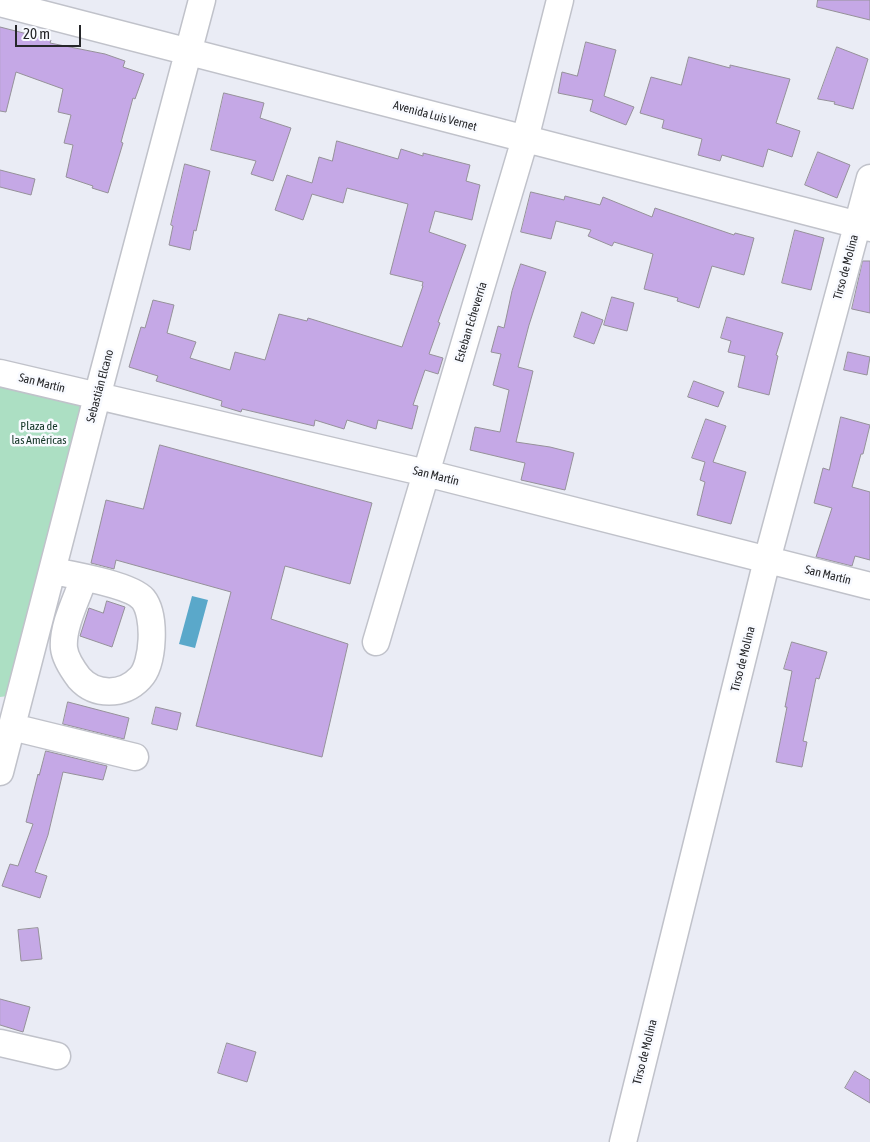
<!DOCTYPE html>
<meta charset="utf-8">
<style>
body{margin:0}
#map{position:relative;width:870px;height:1142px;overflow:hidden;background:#eaecf5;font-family:"Asap Condensed",sans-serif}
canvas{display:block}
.scale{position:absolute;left:15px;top:25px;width:66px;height:22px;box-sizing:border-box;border:2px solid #26272a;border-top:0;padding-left:6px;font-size:15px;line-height:18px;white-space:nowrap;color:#26272a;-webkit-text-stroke:4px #f8faff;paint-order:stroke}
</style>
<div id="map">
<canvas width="870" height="1142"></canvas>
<div class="scale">20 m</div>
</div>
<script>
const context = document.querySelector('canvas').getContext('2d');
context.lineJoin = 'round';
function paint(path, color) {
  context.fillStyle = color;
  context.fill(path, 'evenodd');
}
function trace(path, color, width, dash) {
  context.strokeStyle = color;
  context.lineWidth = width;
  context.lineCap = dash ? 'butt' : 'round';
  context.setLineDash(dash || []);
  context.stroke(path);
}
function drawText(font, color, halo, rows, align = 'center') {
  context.font = font + ' "Asap Condensed",sans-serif';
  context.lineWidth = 5;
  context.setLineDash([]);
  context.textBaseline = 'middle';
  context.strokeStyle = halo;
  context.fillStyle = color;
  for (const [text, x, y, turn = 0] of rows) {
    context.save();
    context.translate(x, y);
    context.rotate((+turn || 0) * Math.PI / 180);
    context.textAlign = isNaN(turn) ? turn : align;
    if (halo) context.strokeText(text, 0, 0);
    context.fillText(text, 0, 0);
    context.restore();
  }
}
const green = new Path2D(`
 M 0,381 L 73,400 L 83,407 L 8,696 L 0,697 Z`);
const water = new Path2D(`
 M 192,596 L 208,600 L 195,648 L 179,644 Z`);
const building = new Path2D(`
 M 818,0 L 870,0 L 870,20 L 817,7 Z
 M 0,27 L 51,40 L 50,43 L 105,54 L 125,61 L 123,67 L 144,74 L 135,99 L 133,98 L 121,142 L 123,143 L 108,193 L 92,188 L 93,186 L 66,177 L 73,145 L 64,143 L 71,115 L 58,112 L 63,89 L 16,72 L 6,112 L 0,111 Z
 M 586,42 L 616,50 L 604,96 L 634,107 L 626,125 L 590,111 L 593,100 L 558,93 L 562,72 L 577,76 Z
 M 837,47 L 868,59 L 853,109 L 834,104 L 835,102 L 818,99 Z
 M 689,57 L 730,68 L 730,65 L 790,79 L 776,123 L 800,131 L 792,157 L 768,149 L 763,167 L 722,155 L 720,161 L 698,155 L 702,139 L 662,128 L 664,120 L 640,113 L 651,77 L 681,85 Z
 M 224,93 L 264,103 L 260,118 L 291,128 L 273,181 L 251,174 L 256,161 L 211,150 Z
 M 337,141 L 398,159 L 401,149 L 423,156 L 423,153 L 470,165 L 466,181 L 480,185 L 472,220 L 435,211 L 429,232 L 466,245 L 438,322 L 440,323 L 429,354 L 443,358 L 438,374 L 425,370 L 413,405 L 418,406 L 412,429 L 378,420 L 376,429 L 347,420 L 344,429 L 315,420 L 314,426 L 242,409 L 241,412 L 221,406 L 222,401 L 156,381 L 158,376 L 129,367 L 141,327 L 145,328 L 153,300 L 174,305 L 167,333 L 196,342 L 190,358 L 230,370 L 235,352 L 265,360 L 279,314 L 307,321 L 308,318 L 334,326 L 402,347 L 423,286 L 422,286 L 423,282 L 390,274 L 408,204 L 347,188 L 343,203 L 312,194 L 303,220 L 275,210 L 287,175 L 312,183 L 319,157 L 332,161 Z
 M 818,152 L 850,165 L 837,198 L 805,185 Z
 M 185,164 L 210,171 L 196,231 L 194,230 L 190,250 L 169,245 L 173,226 L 171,225 Z
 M 0,170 L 35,179 L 31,195 L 0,187 Z
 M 531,192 L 564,200 L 565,196 L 600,205 L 603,197 L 652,217 L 655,208 L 734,235 L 735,233 L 754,238 L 744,275 L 712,266 L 699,308 L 677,301 L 678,298 L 644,289 L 653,254 L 614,242 L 612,246 L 588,236 L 591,230 L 556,221 L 551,239 L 521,232 Z
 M 795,230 L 824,238 L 811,290 L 782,283 Z
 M 863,261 L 870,261 L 870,313 L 852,309 Z
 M 521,264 L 546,272 L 529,325 L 518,367 L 533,371 L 516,442 L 550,447 L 574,453 L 565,490 L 521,480 L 525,463 L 470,450 L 475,427 L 500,432 L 509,390 L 493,385 L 501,354 L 491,352 L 498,326 L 504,328 L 512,291 Z
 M 612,297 L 634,303 L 627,331 L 604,325 Z
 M 582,312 L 603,320 L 594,344 L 574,337 Z
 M 727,317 L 783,333 L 776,355 L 778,356 L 769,395 L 738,387 L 745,356 L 728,352 L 731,341 L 721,338 Z
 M 848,352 L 870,357 L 867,375 L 844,370 Z
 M 694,381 L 724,392 L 718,407 L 688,397 Z
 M 841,417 L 870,425 L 863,454 L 861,454 L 852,487 L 870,492 L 870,560 L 855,556 L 852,566 L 816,557 L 832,508 L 814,503 L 823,468 L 829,470 Z
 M 706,419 L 726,426 L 713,462 L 746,472 L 731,524 L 697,515 L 705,482 L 700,480 L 705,462 L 692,458 Z
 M 160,445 L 372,503 L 350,584 L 285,566 L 271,619 L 348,644 L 322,757 L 196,726 L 231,592 L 116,560 L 114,569 L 91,563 L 106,500 L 143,509 Z
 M 107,601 L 125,607 L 112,647 L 80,636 L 89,608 L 103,613 Z
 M 792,642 L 827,652 L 819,679 L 816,678 L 803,741 L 807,742 L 802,767 L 776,762 L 787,707 L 785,707 L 792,671 L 784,669 Z
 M 68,702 L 129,718 L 124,739 L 63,724 Z
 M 156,707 L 181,713 L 177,730 L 152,724 Z
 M 46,751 L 107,766 L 103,780 L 63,772 L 48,835 L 35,872 L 47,876 L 40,898 L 2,886 L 10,864 L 18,866 L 33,824 L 26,822 L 38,774 L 39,775 Z
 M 38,928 L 42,959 L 21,961 L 18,930 Z
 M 0,999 L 30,1007 L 23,1032 L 0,1025 Z
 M 227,1043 L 256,1052 L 247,1082 L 218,1073 Z
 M 855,1071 L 870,1080 L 870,1103 L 845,1088 Z`);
const minor = new Path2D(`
 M 0,3 L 870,228
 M 0,373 L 426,473 L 870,586
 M 53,571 C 73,575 131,585 143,599 C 156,615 154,664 140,678 C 123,696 95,696 79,678 C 73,670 65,658 64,648 C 62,627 77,598 84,578
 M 376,642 L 525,139 L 560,0
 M 12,727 L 135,757
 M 0,772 L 97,397 L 202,0
 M 0,1043 L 57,1056
 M 623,1142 L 767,560 L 870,178`);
const streetNames = [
 ["Avenida Luis Vernet",435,116,15],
 ["Tirso de Molina",846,267,-75],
 ["Esteban Echeverría",471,322,-73],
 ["San Martín",42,383,14],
 ["Sebastián Elcano",100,386,-75],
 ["San Martín",436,476,14],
 ["San Martín",828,575,14],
 ["Tirso de Molina",743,659,-76],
 ["Tirso de Molina",645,1052,-76]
];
const parkNames = [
 ["Plaza de",39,426],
 ["las Américas",39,440]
];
paint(green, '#acdfc3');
paint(water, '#5aa8ca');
paint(building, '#c5a8e6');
trace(building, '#959199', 1);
trace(minor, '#c0c2ca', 29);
trace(minor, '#fff', 26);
drawText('12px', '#26272a', '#f8faff', streetNames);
drawText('12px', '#143526', '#f8faff', parkNames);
</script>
